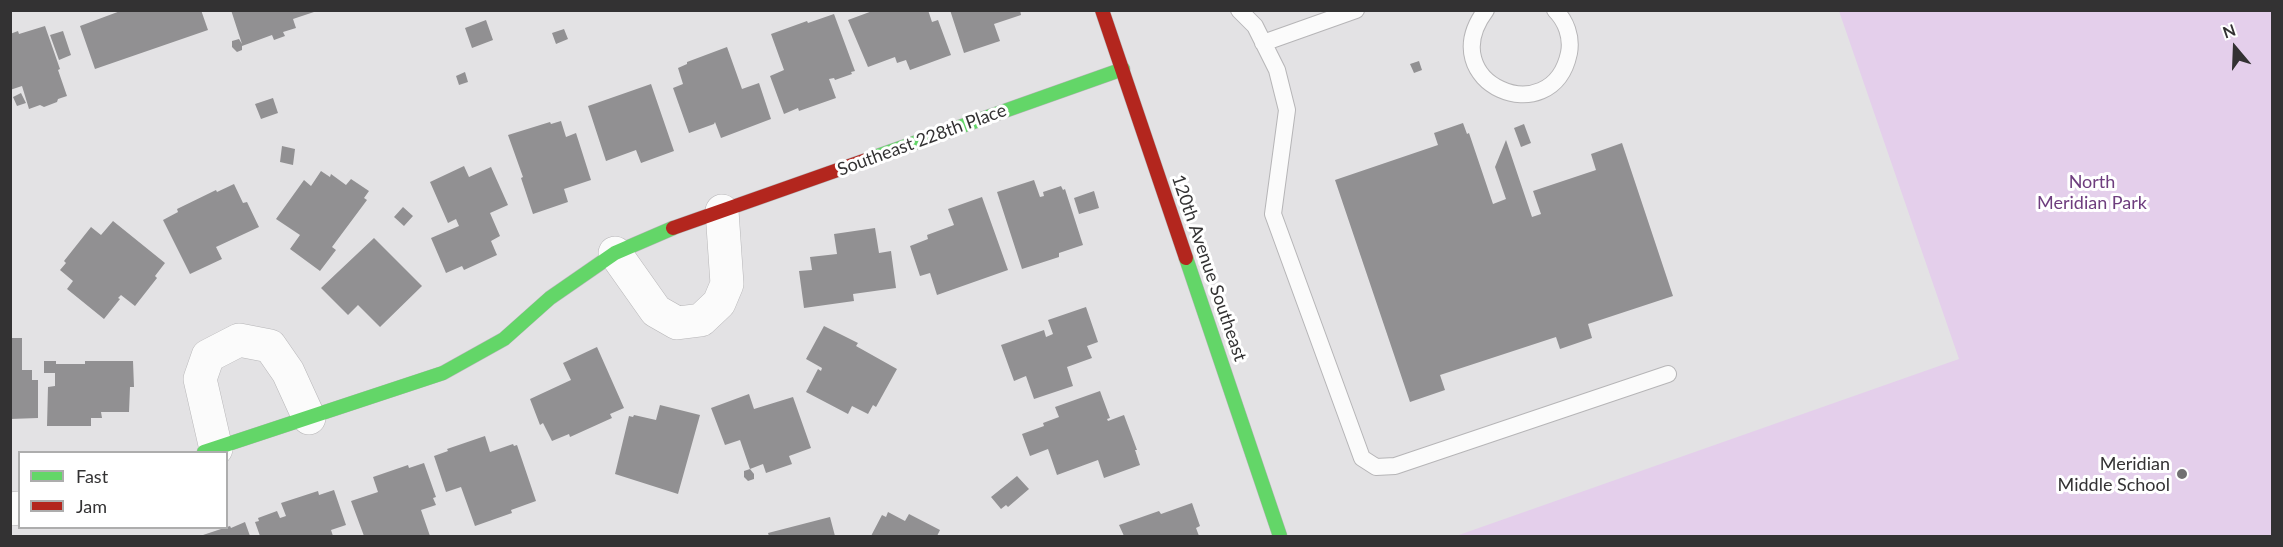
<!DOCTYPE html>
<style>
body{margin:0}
#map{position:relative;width:2283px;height:547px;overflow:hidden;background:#e3e2e4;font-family:Lato,sans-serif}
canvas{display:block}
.frame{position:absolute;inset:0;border:12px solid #333233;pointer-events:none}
.legend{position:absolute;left:18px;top:451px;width:210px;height:78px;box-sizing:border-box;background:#fff;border:2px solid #adadad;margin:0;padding:8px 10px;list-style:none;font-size:18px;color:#333233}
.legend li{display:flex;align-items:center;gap:12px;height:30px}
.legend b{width:30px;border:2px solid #adadad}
.north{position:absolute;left:2205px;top:18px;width:60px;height:60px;-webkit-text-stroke:4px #fff;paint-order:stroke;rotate:341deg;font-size:16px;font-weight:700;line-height:24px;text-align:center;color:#333233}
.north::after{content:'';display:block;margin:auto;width:21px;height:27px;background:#333233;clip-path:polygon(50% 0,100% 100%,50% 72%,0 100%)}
</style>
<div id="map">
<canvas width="2283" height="547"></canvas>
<div class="frame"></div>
<ul class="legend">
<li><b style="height:8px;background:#63d668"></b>Fast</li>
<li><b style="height:8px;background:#b3261e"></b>Jam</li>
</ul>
<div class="north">N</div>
</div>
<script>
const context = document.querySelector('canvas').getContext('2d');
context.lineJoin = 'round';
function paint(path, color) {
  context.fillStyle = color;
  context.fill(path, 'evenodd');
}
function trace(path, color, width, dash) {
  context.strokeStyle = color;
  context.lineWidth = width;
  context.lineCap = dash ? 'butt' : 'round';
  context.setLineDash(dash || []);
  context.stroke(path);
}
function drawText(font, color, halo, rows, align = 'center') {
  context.font = font + ' Lato,sans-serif';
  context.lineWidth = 6;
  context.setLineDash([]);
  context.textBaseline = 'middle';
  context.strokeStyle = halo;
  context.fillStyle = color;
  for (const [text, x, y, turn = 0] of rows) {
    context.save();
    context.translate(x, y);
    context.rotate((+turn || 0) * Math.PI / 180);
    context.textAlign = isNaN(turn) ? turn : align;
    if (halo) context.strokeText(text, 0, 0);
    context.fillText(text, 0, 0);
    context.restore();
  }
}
const green = new Path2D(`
 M 1839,11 L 2272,11 L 2272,536 L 1456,536 L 1959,359 Z`);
const building = new Path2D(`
 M 123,10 L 201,10 L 208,30 L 95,69 L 80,26 Z
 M 231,10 L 317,10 L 317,11 L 293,19 L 296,28 L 283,32 L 285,36 L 274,40 L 272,35 L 242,46 L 242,50 L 237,52 L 232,47 L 232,41 L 239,39 L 242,44 Z
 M 875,10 L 928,10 L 932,22 L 938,20 L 951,55 L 910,70 L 906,60 L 897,63 L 895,57 L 868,67 L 848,20 Z
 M 950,10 L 1020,10 L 1021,15 L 994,24 L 1000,41 L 964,53 Z
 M 834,14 L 855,71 L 851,72 L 852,74 L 835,80 L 834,78 L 829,79 L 836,98 L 799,111 L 798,108 L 784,114 L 770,76 L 784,70 L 771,34 L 807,21 L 808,23 Z
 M 486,20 L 493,40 L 472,48 L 465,28 Z
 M 45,26 L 60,69 L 58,70 L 67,96 L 58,99 L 57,102 L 44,107 L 40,105 L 29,109 L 22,86 L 10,90 L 10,34 L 18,31 L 19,34 Z
 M 564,29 L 568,39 L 556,44 L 552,33 Z
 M 63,31 L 71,55 L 59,60 L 50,35 Z
 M 727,47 L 742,89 L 759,83 L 771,119 L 721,138 L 715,122 L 714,124 L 689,133 L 673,88 L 683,84 L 678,68 L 687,64 L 687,62 Z
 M 1419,61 L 1422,70 L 1414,73 L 1410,64 Z
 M 465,72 L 468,82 L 459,85 L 456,76 Z
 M 651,84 L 674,151 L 641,163 L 636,150 L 606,161 L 588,106 Z
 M 21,93 L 26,103 L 17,106 L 13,97 Z
 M 273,98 L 278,113 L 261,119 L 255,104 Z
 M 561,121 L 566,137 L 576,133 L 591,180 L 564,189 L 568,202 L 533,214 L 521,178 L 523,177 L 508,135 L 550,122 L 551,124 Z
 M 1463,123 L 1467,134 L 1469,133 L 1493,204 L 1506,199 L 1495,167 L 1506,140 L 1532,217 L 1541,214 L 1533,191 L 1596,170 L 1591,154 L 1622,143 L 1673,296 L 1588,324 L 1592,338 L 1560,349 L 1556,337 L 1440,375 L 1445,390 L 1410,402 L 1335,180 L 1438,145 L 1434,133 Z
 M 1524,124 L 1531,143 L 1521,147 L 1514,128 Z
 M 282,146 L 295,149 L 293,165 L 280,162 Z
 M 464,166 L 469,177 L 491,167 L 508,205 L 490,213 L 500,236 L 491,241 L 497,255 L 464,270 L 462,266 L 446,273 L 431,238 L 459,226 L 456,219 L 448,223 L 430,182 Z
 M 321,171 L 330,177 L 331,174 L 346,185 L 351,179 L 369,191 L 364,198 L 367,200 L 332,247 L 336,250 L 320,271 L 290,249 L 300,235 L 276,219 L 304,180 L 311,186 Z
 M 1034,180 L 1040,197 L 1044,196 L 1043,192 L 1061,186 L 1063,190 L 1065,189 L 1083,245 L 1059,253 L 1059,257 L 1022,269 L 997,192 Z
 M 234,184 L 243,203 L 247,202 L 259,227 L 216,247 L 222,259 L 190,274 L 163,220 L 178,212 L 177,209 L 216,190 L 217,192 Z
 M 1094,191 L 1099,208 L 1079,214 L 1074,198 Z
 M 982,197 L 1008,270 L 937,295 L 930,273 L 920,276 L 910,246 L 928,239 L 927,235 L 954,225 L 948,209 Z
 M 403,207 L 413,216 L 404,226 L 394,217 Z
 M 113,221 L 165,263 L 155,276 L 157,278 L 135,306 L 121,295 L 118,298 L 120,299 L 104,319 L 67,289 L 73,281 L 60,270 L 66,263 L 64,261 L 91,227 L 101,235 Z
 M 875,228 L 879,253 L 891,251 L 896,288 L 853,294 L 854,301 L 804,308 L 799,271 L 812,270 L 810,257 L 837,254 L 834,234 Z
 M 374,238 L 422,286 L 380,327 L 358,305 L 348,315 L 321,288 Z
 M 1086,307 L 1098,342 L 1087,346 L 1092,358 L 1067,367 L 1073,386 L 1034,399 L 1026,376 L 1014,381 L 1001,345 L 1044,330 L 1046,337 L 1053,334 L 1048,320 Z
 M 824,326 L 858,343 L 856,346 L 897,369 L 876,407 L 873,405 L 868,414 L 852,406 L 848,414 L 806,392 L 818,369 L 821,371 L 822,368 L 806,359 Z
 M 10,338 L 22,338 L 22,370 L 32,370 L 32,380 L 38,380 L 38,418 L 10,419 Z
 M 597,347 L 624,408 L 610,414 L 612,418 L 570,437 L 569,434 L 552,441 L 543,423 L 540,425 L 530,399 L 571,380 L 563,363 Z
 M 44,361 L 56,361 L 56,364 L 85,364 L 85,361 L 133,361 L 134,387 L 130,387 L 129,412 L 101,412 L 102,418 L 91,418 L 91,426 L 47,426 L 48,387 L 55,386 L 55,373 L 44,373 Z
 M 1100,391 L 1110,418 L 1107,419 L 1108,421 L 1124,415 L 1137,450 L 1135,450 L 1140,465 L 1104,478 L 1098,460 L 1057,475 L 1048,449 L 1030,456 L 1022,434 L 1044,426 L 1043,423 L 1059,417 L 1055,407 Z
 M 749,394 L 754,409 L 793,397 L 811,448 L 789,456 L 792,464 L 766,473 L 763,464 L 750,469 L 740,440 L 725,445 L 711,408 Z
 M 660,405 L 700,415 L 678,494 L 615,474 L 629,416 L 633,417 L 634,415 L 656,420 Z
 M 485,436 L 490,452 L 513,444 L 514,446 L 517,445 L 536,501 L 511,510 L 512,513 L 475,526 L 461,487 L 446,492 L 434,456 L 448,451 L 447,449 Z
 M 424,463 L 436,497 L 433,498 L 436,505 L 421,510 L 430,536 L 364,536 L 351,501 L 378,492 L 373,477 L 408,465 L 409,468 Z
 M 750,469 L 754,474 L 754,479 L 748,481 L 744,477 L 744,471 Z
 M 1017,476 L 1029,489 L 1008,507 L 1006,505 L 1001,509 L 991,497 Z
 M 334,490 L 346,525 L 331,530 L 333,536 L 260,536 L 255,522 L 259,521 L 258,518 L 277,511 L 280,518 L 286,516 L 281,503 L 318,491 L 319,495 Z
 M 1192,503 L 1200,526 L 1196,528 L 1199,536 L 1124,536 L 1119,525 L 1159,511 L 1161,514 Z
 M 888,512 L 905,521 L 909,514 L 940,530 L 937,536 L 871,536 L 882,515 L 886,517 Z
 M 830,517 L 835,536 L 769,536 L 768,533 Z
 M 245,522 L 250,536 L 200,536 L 230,526 L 231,528 Z`);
const lane = new Path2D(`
 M 1239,10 L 1255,26 L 1277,70 L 1287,110 L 1273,214 L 1362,458 L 1376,467 L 1395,466 L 1668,374
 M 1486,10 C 1431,83 1552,134 1569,53 C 1572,37 1566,21 1555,10
 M 1263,43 L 1356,10`);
const street = new Path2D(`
 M 615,253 L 656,311 L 677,323 L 701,320 L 719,303 L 727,284 L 722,211
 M 216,449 L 200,379 L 208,356 L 239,340 L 270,346 L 288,372 L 309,418
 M 10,509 L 20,508`);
const fast = new Path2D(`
 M 866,160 L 1123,69
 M 1186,258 L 1280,536
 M 204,452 L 443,373 L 504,339 L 550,298 L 615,253 L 673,228`);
const jam = new Path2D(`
 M 1102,10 L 1186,258
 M 673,228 L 866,160`);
const markers = [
 [2182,474,6,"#717071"]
];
const streetNames = [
 ["Southeast 228th Place",922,140,-20],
 ["120th Avenue Southeast",1209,268,71]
];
const parkNames = [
 ["North",2092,182],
 ["Meridian Park",2092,203]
];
const poiNames = [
 ["Meridian",2170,464],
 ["Middle School",2170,485]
];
paint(green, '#e4cfeb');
paint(building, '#919092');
trace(lane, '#b6b5b7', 18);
trace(street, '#b6b5b7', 34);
trace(fast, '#b6b5b7', 15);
trace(jam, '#b6b5b7', 15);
trace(lane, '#fbfbfb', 16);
trace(street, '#fbfbfb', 33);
trace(fast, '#63d668', 14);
trace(jam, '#b3261e', 14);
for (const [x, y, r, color] of markers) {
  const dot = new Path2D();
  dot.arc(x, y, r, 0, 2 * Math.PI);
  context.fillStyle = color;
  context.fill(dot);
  trace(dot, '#fff', 2);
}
drawText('18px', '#333233', '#fff', streetNames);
drawText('18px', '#6e3d7e', '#fff', parkNames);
drawText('18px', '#333233', '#fff', poiNames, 'right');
</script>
